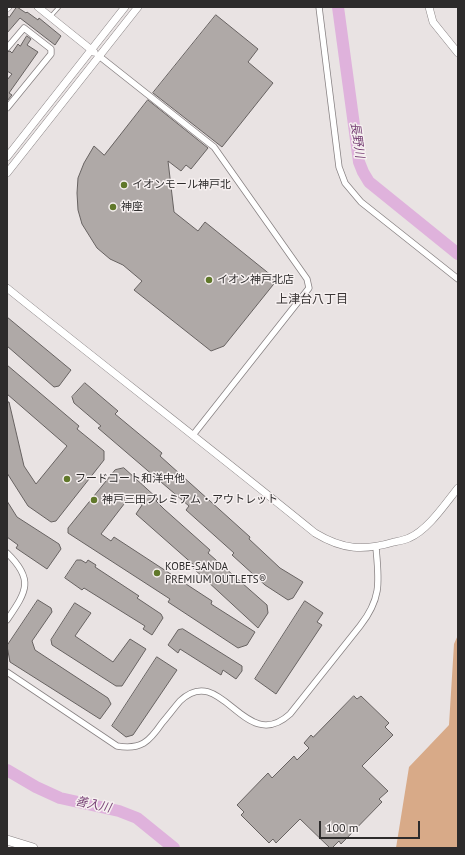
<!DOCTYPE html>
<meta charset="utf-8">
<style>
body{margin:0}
#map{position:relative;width:465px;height:855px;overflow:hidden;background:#e9e3e3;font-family:"PT Sans",sans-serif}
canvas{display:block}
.frame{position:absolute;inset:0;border:8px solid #2d2b2b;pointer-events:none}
.scale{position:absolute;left:319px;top:821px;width:101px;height:18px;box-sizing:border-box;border:2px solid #2d2b2b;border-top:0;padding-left:5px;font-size:12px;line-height:14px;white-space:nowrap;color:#2d2b2b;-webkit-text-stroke:3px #f6f0f0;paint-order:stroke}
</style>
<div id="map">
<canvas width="465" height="855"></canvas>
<div class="frame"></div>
<div class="scale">100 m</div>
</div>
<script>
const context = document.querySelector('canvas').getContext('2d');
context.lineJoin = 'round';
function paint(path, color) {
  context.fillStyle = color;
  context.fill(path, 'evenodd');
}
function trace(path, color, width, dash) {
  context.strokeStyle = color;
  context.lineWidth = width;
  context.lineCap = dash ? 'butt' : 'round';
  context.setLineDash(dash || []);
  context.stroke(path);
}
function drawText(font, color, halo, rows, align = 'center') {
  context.font = font + ' "PT Sans","Noto Sans JP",sans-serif';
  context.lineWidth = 3;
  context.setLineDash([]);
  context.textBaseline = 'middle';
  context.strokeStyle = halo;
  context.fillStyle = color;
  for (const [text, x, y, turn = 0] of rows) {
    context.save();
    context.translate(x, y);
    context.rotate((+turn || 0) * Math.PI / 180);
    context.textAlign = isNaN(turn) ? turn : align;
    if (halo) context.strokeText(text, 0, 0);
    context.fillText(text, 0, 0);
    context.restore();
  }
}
const green = new Path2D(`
 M 458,635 L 458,848 L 396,848 L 409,767 L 449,725 L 454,644 Z`);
const river = new Path2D(`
 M 338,7 L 359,162 L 363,172 L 369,182 L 458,254
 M 7,770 L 36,787 L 60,798 L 119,811 L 137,818 L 174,848`);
const building = new Path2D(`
 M 17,7 L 26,13 L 27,12 L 38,20 L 39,18 L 61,36 L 55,45 L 20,18 L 7,33 L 7,16 L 9,17 Z
 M 216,15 L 258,49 L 248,62 L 273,83 L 222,147 L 153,93 Z
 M 27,36 L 31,39 L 27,45 L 38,52 L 9,93 L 12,95 L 7,101 L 7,80 L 12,74 L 7,71 L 7,52 L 10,51 L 12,53 L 18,44 L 20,46 Z
 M 148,100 L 208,148 L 191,169 L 186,165 L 181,171 L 168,161 L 174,212 L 198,231 L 205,222 L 277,280 L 224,346 L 211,351 L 134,290 L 142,281 L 123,265 L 110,259 L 97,248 L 82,224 L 78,210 L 77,193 L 78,178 L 84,163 L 94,146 L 104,155 Z
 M 7,317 L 71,370 L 59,386 L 54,387 L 7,346 Z
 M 7,365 L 79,426 L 77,429 L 104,451 L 104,460 L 56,521 L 51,522 L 28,506 L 7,473 L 7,402 L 9,402 L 24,466 L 36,484 L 67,446 L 7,394 Z
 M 85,383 L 118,411 L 115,414 L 162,453 L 160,456 L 250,537 L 249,539 L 280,568 L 303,582 L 293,598 L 288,600 L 265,585 L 232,555 L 234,553 L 186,510 L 189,506 L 98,428 L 101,426 L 74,403 L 72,397 Z
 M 124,468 L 158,499 L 156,501 L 164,509 L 210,550 L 208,553 L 267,605 L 268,613 L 258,628 L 193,568 L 195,566 L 136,514 L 142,505 L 131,495 L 101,534 L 111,541 L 114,537 L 212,601 L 211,604 L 255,632 L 247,645 L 238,648 L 168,602 L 170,599 L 68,533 L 68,528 L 115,470 Z
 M 7,501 L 17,517 L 59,544 L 61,549 L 47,569 L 16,548 L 18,545 L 7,537 Z
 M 77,560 L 81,560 L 86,563 L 88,560 L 96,565 L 95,567 L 139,596 L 137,598 L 161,614 L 163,618 L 152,635 L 143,629 L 145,626 L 84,588 L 82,590 L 65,578 Z
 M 38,600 L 51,608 L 52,612 L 32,641 L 35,650 L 108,698 L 111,704 L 100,719 L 10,662 L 7,646 Z
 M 305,601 L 323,613 L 317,622 L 322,625 L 276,694 L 255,679 Z
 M 75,603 L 91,613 L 75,636 L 113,662 L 130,639 L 146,649 L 122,686 L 116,686 L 52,645 L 51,640 Z
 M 183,629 L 242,666 L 242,671 L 236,679 L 223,670 L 221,675 L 180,649 L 178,653 L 168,645 L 178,630 Z
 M 157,657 L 177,670 L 133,735 L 126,737 L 112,726 Z
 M 354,696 L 357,699 L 361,696 L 389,723 L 385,727 L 393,735 L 362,766 L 388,791 L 379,799 L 382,802 L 341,844 L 339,841 L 332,848 L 330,848 L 300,819 L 276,843 L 273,839 L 269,843 L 241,815 L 244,812 L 237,805 L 268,773 L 272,778 L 294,756 L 297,760 L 309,748 L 304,743 L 311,735 L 313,737 Z`);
const service = new Path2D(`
 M 51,16 L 59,7`);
const minor = new Path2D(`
 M 319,7 L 339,167 L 345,183 L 361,202 L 458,279
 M 7,48 L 24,28 L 51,49 L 51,54 L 7,108
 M 99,56 L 214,147 L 307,279 L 309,288 L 193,435
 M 7,553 C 35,580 26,592 7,620
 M 7,672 L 117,746 C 141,750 149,742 162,723 C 168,716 174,708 180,701 C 222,661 244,756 290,714 L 360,626 C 382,598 379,581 376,548`);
const tertiary = new Path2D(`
 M 38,7 L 94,52
 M 429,7 L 433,22 L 458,53
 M 7,8 L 8,7
 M 7,157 L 125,7
 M 7,173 L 138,7
 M 7,288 C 109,370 213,450 315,533 C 343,550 364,551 394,542 C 399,541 405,540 409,538 C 428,530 445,504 458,488`);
const primary = new Path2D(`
 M 7,840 L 33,848`);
const markers = [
 [124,185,4,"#60782a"],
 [113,207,4,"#60782a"],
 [209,280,4,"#60782a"],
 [67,479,4,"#60782a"],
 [94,500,4,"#60782a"],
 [157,573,4,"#60782a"]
];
const poiNames = [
 ["イオンモール神戸北",132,185],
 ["神座",121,207],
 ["イオン神戸北店",217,280],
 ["フードコート和洋中他",75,479],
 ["神戸三田プレミアム・アウトレット",102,500],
 ["KOBE-SANDA",165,567],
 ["PREMIUM OUTLETS®",165,580]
];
const waterNames = [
 ["長野川",357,140,82],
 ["善入川",93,805,12]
];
const neighbourhoodNames = [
 ["上津台八丁目",312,300]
];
paint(green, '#d8aa88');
trace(river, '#dfb2dc', 12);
paint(building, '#afa9a7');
trace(building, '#676261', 1);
trace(service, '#888283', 4.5);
trace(minor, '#888283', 7);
trace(tertiary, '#888283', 8);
trace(primary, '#888283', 10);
trace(service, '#fff', 3);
trace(minor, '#fff', 5.5);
trace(tertiary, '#fff', 7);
trace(primary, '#fff', 9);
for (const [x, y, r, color] of markers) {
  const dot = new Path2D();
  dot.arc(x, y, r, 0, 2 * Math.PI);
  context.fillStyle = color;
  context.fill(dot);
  trace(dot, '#f6f0f0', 1.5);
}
drawText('11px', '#2d2b2b', '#f6f0f0', poiNames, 'left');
drawText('italic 12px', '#774075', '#f6f0f0', waterNames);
drawText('12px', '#393434', '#f6f0f0', neighbourhoodNames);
</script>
